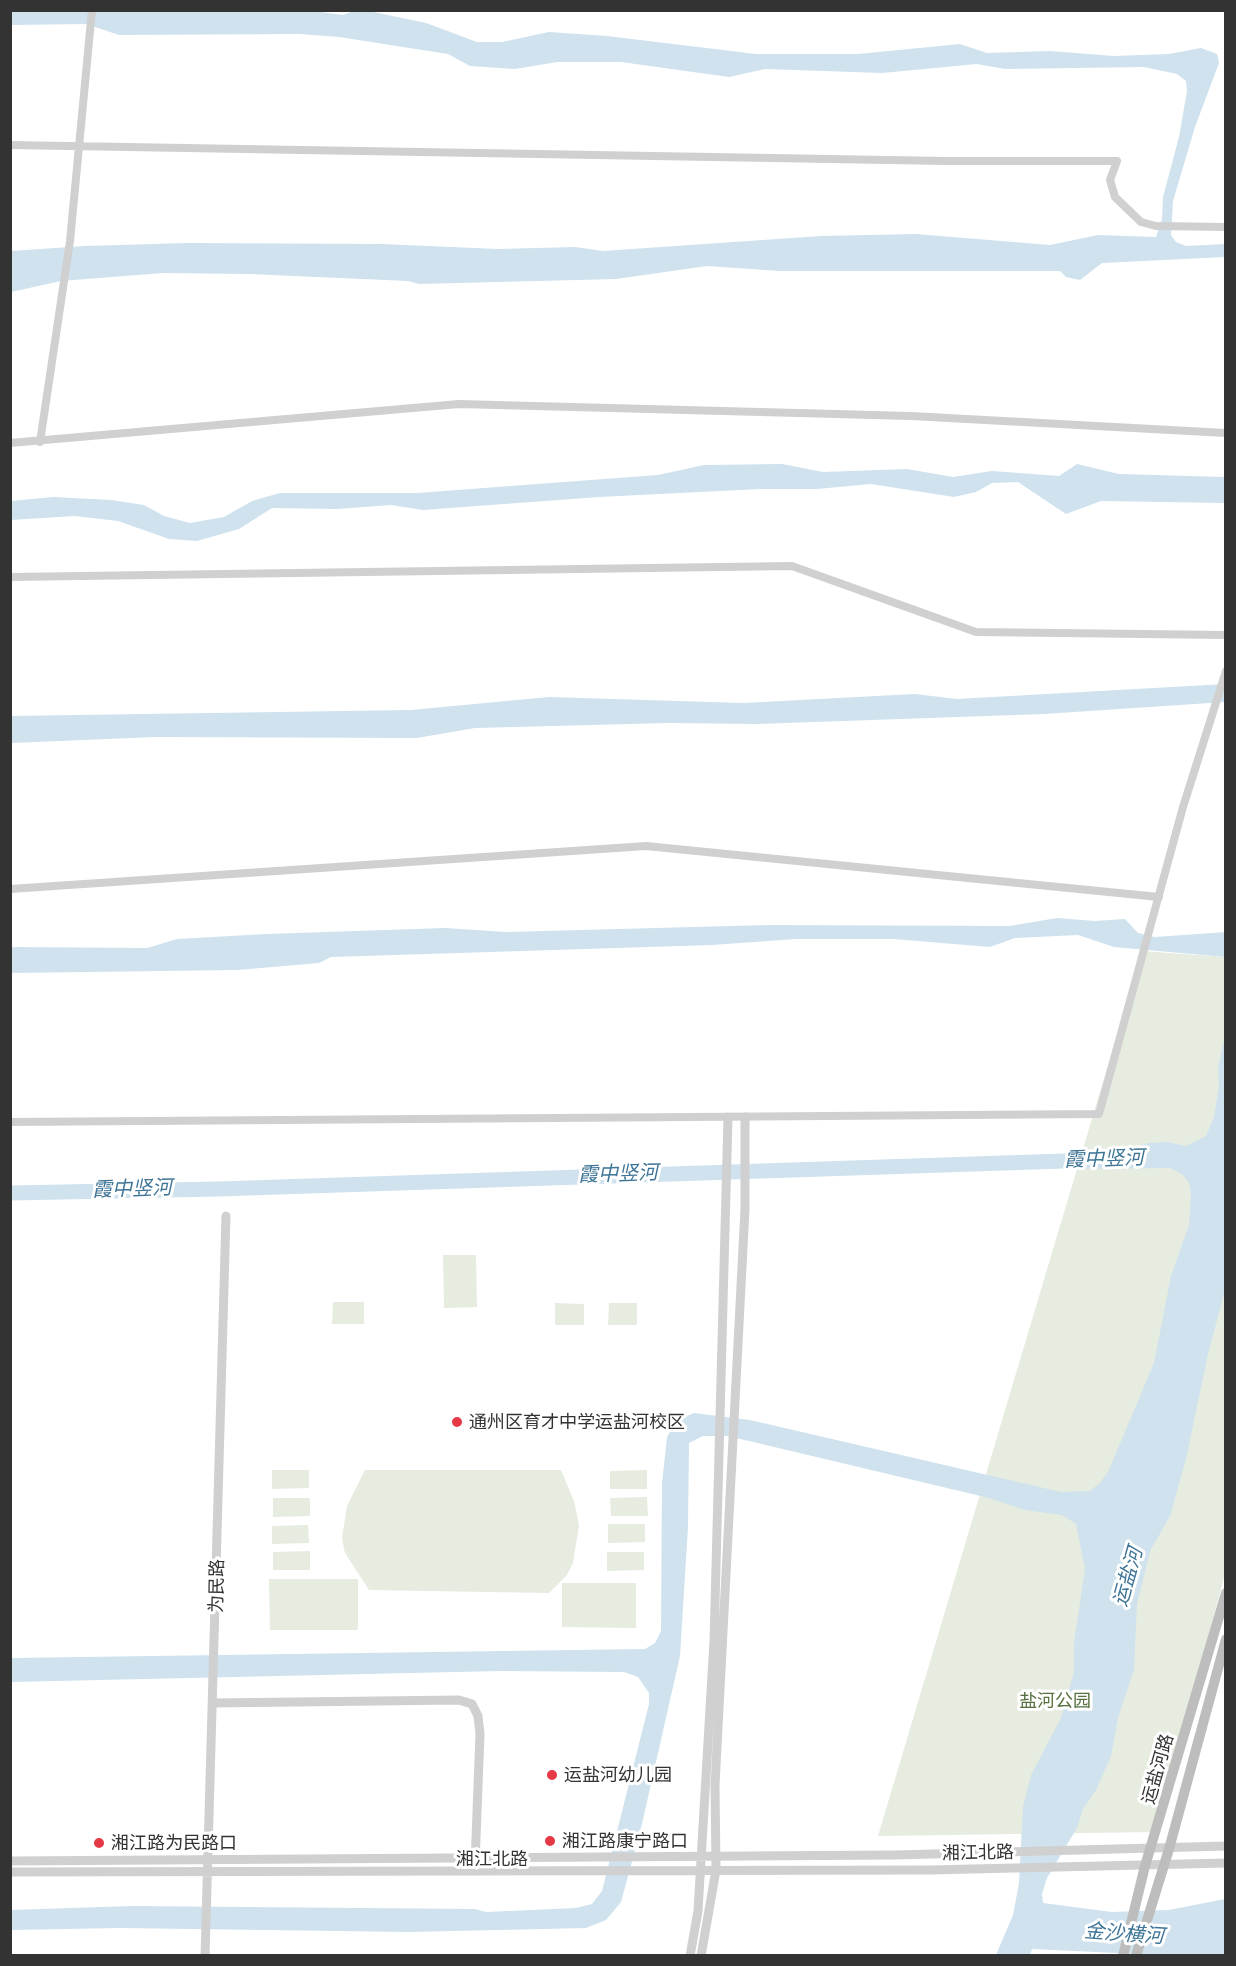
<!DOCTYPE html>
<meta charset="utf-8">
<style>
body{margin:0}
#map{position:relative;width:1236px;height:1966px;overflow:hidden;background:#fff;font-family:"Public Sans",sans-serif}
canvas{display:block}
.frame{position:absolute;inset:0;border:12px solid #333;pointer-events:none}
</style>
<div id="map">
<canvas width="1236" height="1966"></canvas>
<div class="frame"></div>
</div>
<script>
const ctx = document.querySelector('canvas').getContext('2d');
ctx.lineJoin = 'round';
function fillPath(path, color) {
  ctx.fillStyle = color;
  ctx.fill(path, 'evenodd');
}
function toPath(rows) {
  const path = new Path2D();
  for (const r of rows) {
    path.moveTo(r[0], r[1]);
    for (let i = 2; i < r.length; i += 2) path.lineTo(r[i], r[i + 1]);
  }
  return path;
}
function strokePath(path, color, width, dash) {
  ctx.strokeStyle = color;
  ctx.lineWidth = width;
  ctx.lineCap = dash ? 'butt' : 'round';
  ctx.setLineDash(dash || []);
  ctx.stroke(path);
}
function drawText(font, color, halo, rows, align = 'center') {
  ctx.font = font + ' "Public Sans","Noto Sans SC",sans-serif';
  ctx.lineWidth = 6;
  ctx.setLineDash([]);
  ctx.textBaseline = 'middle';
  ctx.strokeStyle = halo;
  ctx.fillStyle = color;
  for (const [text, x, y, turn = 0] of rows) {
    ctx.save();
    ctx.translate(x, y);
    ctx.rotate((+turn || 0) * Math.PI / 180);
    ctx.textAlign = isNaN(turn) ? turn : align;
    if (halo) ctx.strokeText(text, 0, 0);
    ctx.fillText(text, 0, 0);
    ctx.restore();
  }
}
fillPath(toPath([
 [1142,951,1225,957,1225,1574,1156,1832,878,1836],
 [443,1255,476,1255,477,1307,444,1308],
 [333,1302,364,1302,364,1324,332,1324],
 [555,1303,584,1304,584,1325,555,1325],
 [609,1303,637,1303,637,1325,608,1325],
 [309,1470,309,1488,272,1489,272,1470],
 [365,1470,561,1470,574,1501,579,1525,573,1563,567,1575,549,1593,369,1590,345,1553,342,1538,347,1506],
 [647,1470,647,1489,610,1489,610,1471],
 [647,1497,648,1516,611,1516,610,1498],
 [273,1498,310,1498,310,1516,273,1517],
 [608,1524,645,1524,645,1542,608,1543],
 [308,1525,309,1543,272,1544,272,1526],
 [310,1551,310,1570,273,1570,273,1552],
 [607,1552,644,1552,644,1570,607,1571],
 [269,1579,358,1579,358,1630,270,1630],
 [562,1583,636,1583,636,1628,562,1627]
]), '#e6ecdf');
fillPath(toPath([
 [11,10,305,10,343,15,354,11,364,10,426,23,477,42,502,42,549,32,607,36,756,54,858,54,960,44,987,53,1050,51,1114,56,1169,54,1201,48,1217,54,1219,63,1195,127,1173,201,1171,235,1176,242,1186,246,1225,244,1225,257,1102,263,1080,280,1066,277,1060,271,780,271,707,266,616,279,419,284,408,281,249,274,163,273,61,281,11,292,11,251,85,246,187,243,382,244,498,249,575,247,603,251,821,236,916,234,1050,245,1098,235,1156,237,1162,219,1163,197,1179,137,1187,91,1186,81,1177,74,1144,67,1005,69,977,64,882,73,765,69,729,77,621,62,557,62,515,69,470,66,448,54,339,37,299,34,119,35,86,24,11,25],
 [782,464,823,472,907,469,953,477,992,471,1059,476,1077,464,1119,474,1225,477,1225,503,1101,501,1066,514,1018,482,992,483,976,492,954,497,871,484,817,489,760,489,599,497,423,510,391,505,337,509,272,508,239,529,197,541,169,539,118,521,75,516,11,520,11,501,53,497,111,500,144,505,164,516,190,523,224,517,252,501,280,493,417,493,658,475,704,465],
 [1226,684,1225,702,1044,714,757,724,669,723,475,728,417,738,155,737,11,743,10,716,411,710,549,697,743,703,915,694,957,699],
 [1057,918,1095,921,1125,919,1138,933,1155,937,1226,932,1225,957,1114,947,1078,935,1015,938,990,947,894,939,796,939,712,945,331,957,319,963,237,970,11,973,10,947,147,948,177,939,266,934,445,928,506,932,769,925,1010,926],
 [1225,1035,1225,1290,1208,1354,1186,1459,1170,1516,1150,1551,1147,1564,1137,1604,1134,1670,1118,1718,1111,1756,1096,1790,1083,1809,1077,1828,1047,1878,1042,1894,1043,1903,1112,1912,1169,1910,1225,1899,1225,1955,1159,1955,1032,1949,1030,1955,996,1955,1013,1915,1019,1883,1023,1807,1031,1775,1061,1718,1074,1672,1074,1643,1085,1569,1076,1524,1062,1515,1025,1510,989,1498,728,1436,703,1436,689,1443,688,1527,680,1656,641,1828,621,1902,606,1920,586,1928,409,1932,120,1928,11,1930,10,1910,132,1906,475,1909,486,1912,576,1908,592,1904,602,1891,649,1704,649,1693,638,1677,624,1672,500,1671,11,1682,11,1658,645,1649,655,1643,661,1631,662,1483,667,1437,677,1420,694,1413,750,1420,1061,1492,1090,1491,1100,1483,1108,1472,1154,1363,1171,1276,1189,1225,1191,1195,1189,1183,1182,1174,1170,1168,1074,1169,1074,1154,1131,1148,1149,1143,1167,1142,1186,1146,1206,1136,1214,1117,1219,1086,1218,1069]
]), '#cfe2ee');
strokePath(toPath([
 [10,1193,219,1189,1094,1160]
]), '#cfe2ee', 15);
strokePath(toPath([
 [10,145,946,161,1117,161,1110,180,1115,197,1141,222,1156,226,1226,227],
 [40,442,70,241,92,10],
 [10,443,459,404,911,416,1226,433],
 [10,577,792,566,976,632,1226,635],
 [10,889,646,846,1159,897],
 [10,1122,1099,1114,1183,807,1226,671]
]), '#d0d0d0', 8);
strokePath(toPath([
 [213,1703,459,1700,472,1704,478,1716,480,1734,475,1864],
 [10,1861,895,1855,1226,1846],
 [10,1872,930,1870,1226,1863],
 [205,1956,226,1216],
 [690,1956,698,1911,714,1641,728,1117],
 [701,1956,716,1870,715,1785,745,1209,745,1117]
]), '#d0d0d0', 9);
strokePath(toPath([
 [1123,1956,1145,1866,1226,1593],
 [1136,1956,1169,1849,1226,1639]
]), '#bdbdbd', 10);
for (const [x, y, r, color] of [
 [457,1422,6,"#e63946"],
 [552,1775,6,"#e63946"],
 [550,1841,6,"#e63946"],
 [99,1843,6,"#e63946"]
]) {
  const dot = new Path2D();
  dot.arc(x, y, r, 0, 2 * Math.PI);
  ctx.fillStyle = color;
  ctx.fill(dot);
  strokePath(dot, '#fff', 2);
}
drawText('18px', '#333', '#fff', [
 ["通州区育才中学运盐河校区",469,1422],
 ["运盐河幼儿园",564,1775],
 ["湘江路康宁路口",562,1841],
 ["湘江路为民路口",111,1843]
], 'left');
drawText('18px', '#333', '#fff', [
 ["为民路",217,1586,-89],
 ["运盐河路",1158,1769,-74],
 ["湘江北路",978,1853,-1],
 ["湘江北路",492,1859]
]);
drawText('18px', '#56703f', '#fff', [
 ["盐河公园",1055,1701]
]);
drawText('italic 20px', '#3f7597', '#fff', [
 ["霞中竖河",1104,1159,-2],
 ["霞中竖河",618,1174,-2],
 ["霞中竖河",132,1189,-2],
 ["运盐河",1128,1577,-74],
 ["金沙横河",1124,1934,4]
]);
</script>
